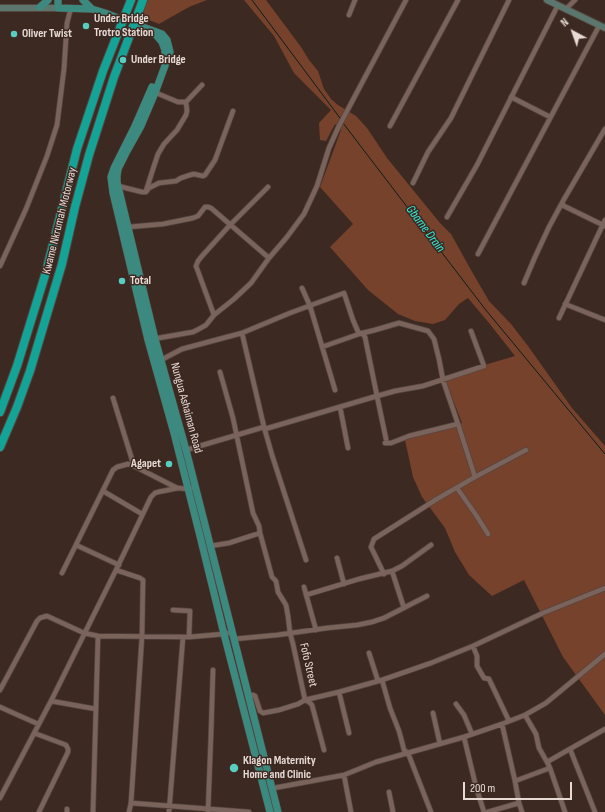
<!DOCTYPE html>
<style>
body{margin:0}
#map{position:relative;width:605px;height:812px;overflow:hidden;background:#3c2922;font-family:"Sofia Sans Condensed",sans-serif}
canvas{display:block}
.north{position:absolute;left:553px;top:12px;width:40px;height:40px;-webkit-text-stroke:3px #3c2922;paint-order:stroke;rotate:319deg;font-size:11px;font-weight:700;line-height:16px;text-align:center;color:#e7dad5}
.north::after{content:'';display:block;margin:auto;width:14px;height:18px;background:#e7dad5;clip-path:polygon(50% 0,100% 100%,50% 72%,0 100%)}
.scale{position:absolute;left:463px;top:782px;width:109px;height:18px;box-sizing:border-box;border:2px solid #e7dad5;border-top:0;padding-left:5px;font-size:12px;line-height:14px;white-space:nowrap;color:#e7dad5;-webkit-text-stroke:3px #3c2922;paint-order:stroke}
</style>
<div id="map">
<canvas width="605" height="812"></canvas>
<div class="north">N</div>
<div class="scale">200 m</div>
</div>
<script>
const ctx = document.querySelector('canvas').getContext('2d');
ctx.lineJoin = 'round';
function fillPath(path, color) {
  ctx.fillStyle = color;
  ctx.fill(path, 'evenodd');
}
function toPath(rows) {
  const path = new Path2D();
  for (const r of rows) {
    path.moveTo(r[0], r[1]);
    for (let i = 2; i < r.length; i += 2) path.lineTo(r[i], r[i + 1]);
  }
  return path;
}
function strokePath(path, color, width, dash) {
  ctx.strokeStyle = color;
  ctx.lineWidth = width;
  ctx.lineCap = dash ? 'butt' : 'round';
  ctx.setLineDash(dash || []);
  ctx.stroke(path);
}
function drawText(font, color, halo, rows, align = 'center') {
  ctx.font = font + ' "Sofia Sans Condensed",sans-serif';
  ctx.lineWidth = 3;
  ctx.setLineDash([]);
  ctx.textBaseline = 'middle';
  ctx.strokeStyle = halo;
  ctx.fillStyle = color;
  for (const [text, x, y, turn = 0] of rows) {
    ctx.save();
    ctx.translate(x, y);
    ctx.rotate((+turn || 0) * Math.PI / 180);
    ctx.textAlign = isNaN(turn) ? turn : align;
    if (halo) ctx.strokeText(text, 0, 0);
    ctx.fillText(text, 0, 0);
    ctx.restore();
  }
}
fillPath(toPath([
 [146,0,207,0,189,7,159,24,139,16],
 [244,0,266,0,301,47,309,60,318,71,324,89,331,99,338,105,356,116,367,128,387,158,440,223,451,234,471,270,489,301,511,324,528,346,572,408,605,446,605,715,563,657,524,580,492,596,469,575,455,552,445,528,422,497,413,477,405,440,462,423,444,377,515,356,489,323,468,298,459,304,445,320,433,324,415,321,398,314,368,290,330,247,353,224,320,187,341,130,335,124,326,141,320,140,319,123,331,110,294,73,274,36]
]), '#76422c');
strokePath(toPath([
 [252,0,340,118],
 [343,123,485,309,605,454]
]), '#0c1d1a', 1);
const street = toPath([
 [566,9,575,0],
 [349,15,355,0],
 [154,92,178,102,186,102,202,85],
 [511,97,550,117],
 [390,126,458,0],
 [605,129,563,201,562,203,564,206,605,226],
 [413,183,428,152,451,118,509,0],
 [118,186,142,192,146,192,149,188,159,183,176,181,181,178,190,175,194,174,203,176,205,175,215,160,233,111],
 [146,191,153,169,158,154,164,144,177,130,186,115,187,111,186,102],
 [447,217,477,165,558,5],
 [128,227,163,224,193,218,198,216,205,207,208,207,211,208,269,258],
 [478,254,599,26],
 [0,266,26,209,47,156,57,125,64,69,67,23,71,8],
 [524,283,535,257,549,227,562,203],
 [302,288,310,306,335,390],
 [565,304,605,320],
 [214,315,196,266,198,261,202,256,230,225,268,187],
 [559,318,605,220],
 [242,333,290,313,344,293,353,320,359,334],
 [362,333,365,337,377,396,395,391,423,386,484,366,471,331],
 [153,339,193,332,199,329,206,325,214,315,234,299,251,283,269,258,287,237,304,214,317,186,329,148,338,128,406,0],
 [322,347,359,334,375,330,399,323,428,331,434,339,439,359,443,380,458,424,409,436,391,443,385,443],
 [161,360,182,349,242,333,264,427,272,455,306,560],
 [220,372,233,418,253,513,259,526,260,533,272,577,276,581,278,592,286,605,288,616,290,633,293,644,305,700,309,702,312,705,324,750],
 [113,398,134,466],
 [340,407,348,448],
 [265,429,377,396,386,439],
 [186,450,264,427],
 [475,477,526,450],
 [457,488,476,515,488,534],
 [103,491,142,514],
 [76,545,119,565],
 [210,546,229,543,260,533],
 [337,558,344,584],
 [116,570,140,578,143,580,142,636,131,803,129,812],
 [392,571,404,608],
 [62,573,113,470,117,467,128,464,134,466,177,488],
 [384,574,371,547,374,539,437,499,475,477,458,424],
 [304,587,316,630],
 [306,595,359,579,392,571,402,566,431,545],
 [173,610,190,611,189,637],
 [234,639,277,635,327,628,357,625,372,622,384,618,427,596],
 [473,646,477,656,477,666,484,678,489,679,509,721],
 [369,653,378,681],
 [382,680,390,708,399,731,402,742,404,750,408,753,431,812],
 [0,690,37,621,40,618,43,617,47,616,84,633,98,636,189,637,224,634,232,632],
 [339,692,349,733],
 [248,695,253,695,255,696,260,711,263,713,279,710,298,704,305,700,339,692,382,680,431,663,473,646,543,613,605,588],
 [51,701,96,709],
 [456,704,464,715,472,734],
 [0,707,38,724],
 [433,713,440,744],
 [525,715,536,734,539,748,547,762],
 [502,724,515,781],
 [34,733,66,745,68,749,68,752,39,812],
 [464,737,476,787,484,812],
 [570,749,595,812],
 [550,768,565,812],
 [344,775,351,812],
 [272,787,274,788,344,775,376,762,464,737,502,724,525,715,546,703,605,654],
 [389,792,393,812],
 [0,798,51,701,116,570,151,497,155,493,158,492,178,488,188,489,196,488],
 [131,803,249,812],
 [67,812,67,809],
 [93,812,98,636],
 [169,812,183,637],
 [208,812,211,734,213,670],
 [488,812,519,803],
 [522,812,519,803,515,781,550,768,547,762,605,729]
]);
const secondary = toPath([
 [547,0,605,28],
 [0,8,58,8]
]);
const primary = toPath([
 [58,0,58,8,92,9,105,13,118,18],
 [83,0,92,9],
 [40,7,48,0],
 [140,26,162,34,167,40,170,52,155,93,141,126,127,151,118,169,117,176,117,182,155,339,186,450,278,812],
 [152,32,156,35,162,42,165,50,165,53],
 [152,87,135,126,114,168,111,177,113,193,148,340,174,433,200,536,224,634,270,812]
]);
const highway = toPath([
 [0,412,17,366,46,272,77,149,103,71,131,0],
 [0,447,17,407,30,371,62,264,75,207,89,155,114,77,143,0]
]);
strokePath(street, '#554640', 6);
strokePath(secondary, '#554640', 8);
strokePath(primary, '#554640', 8);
strokePath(highway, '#554640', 10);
strokePath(street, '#79635b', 4.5);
strokePath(secondary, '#5a766d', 6);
strokePath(primary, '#3c8a7f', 7);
strokePath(highway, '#13a497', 8);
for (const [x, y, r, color] of [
 [86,26,4,"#58cec0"],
 [14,34,4,"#58cec0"],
 [123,60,4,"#58cec0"],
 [122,281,4,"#58cec0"],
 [169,464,4,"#58cec0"],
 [234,768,5,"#58cec0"]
]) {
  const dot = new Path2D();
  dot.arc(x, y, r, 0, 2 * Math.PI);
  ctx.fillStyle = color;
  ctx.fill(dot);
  strokePath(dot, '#3c2922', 1.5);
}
drawText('bold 12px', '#e7dad5', '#3c2922', [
 ["Under Bridge",94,19],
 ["Trotro Station",94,33],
 ["Oliver Twist",22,34],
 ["Under Bridge",131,60],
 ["Total",130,281],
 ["Agapet",161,464,"right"],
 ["Klagon Maternity",243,761],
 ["Home and Clinic",243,775]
], 'left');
drawText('12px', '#e7dad5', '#3c2922', [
 ["Kwame Nkrumah Motorway",60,221,-76],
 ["Nungua Ashaiman Road",186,408,75],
 ["Fofo Street",308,665,77]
]);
drawText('italic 13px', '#30eedb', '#3c2922', [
 ["Gbame Drain",425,229,53]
]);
</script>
